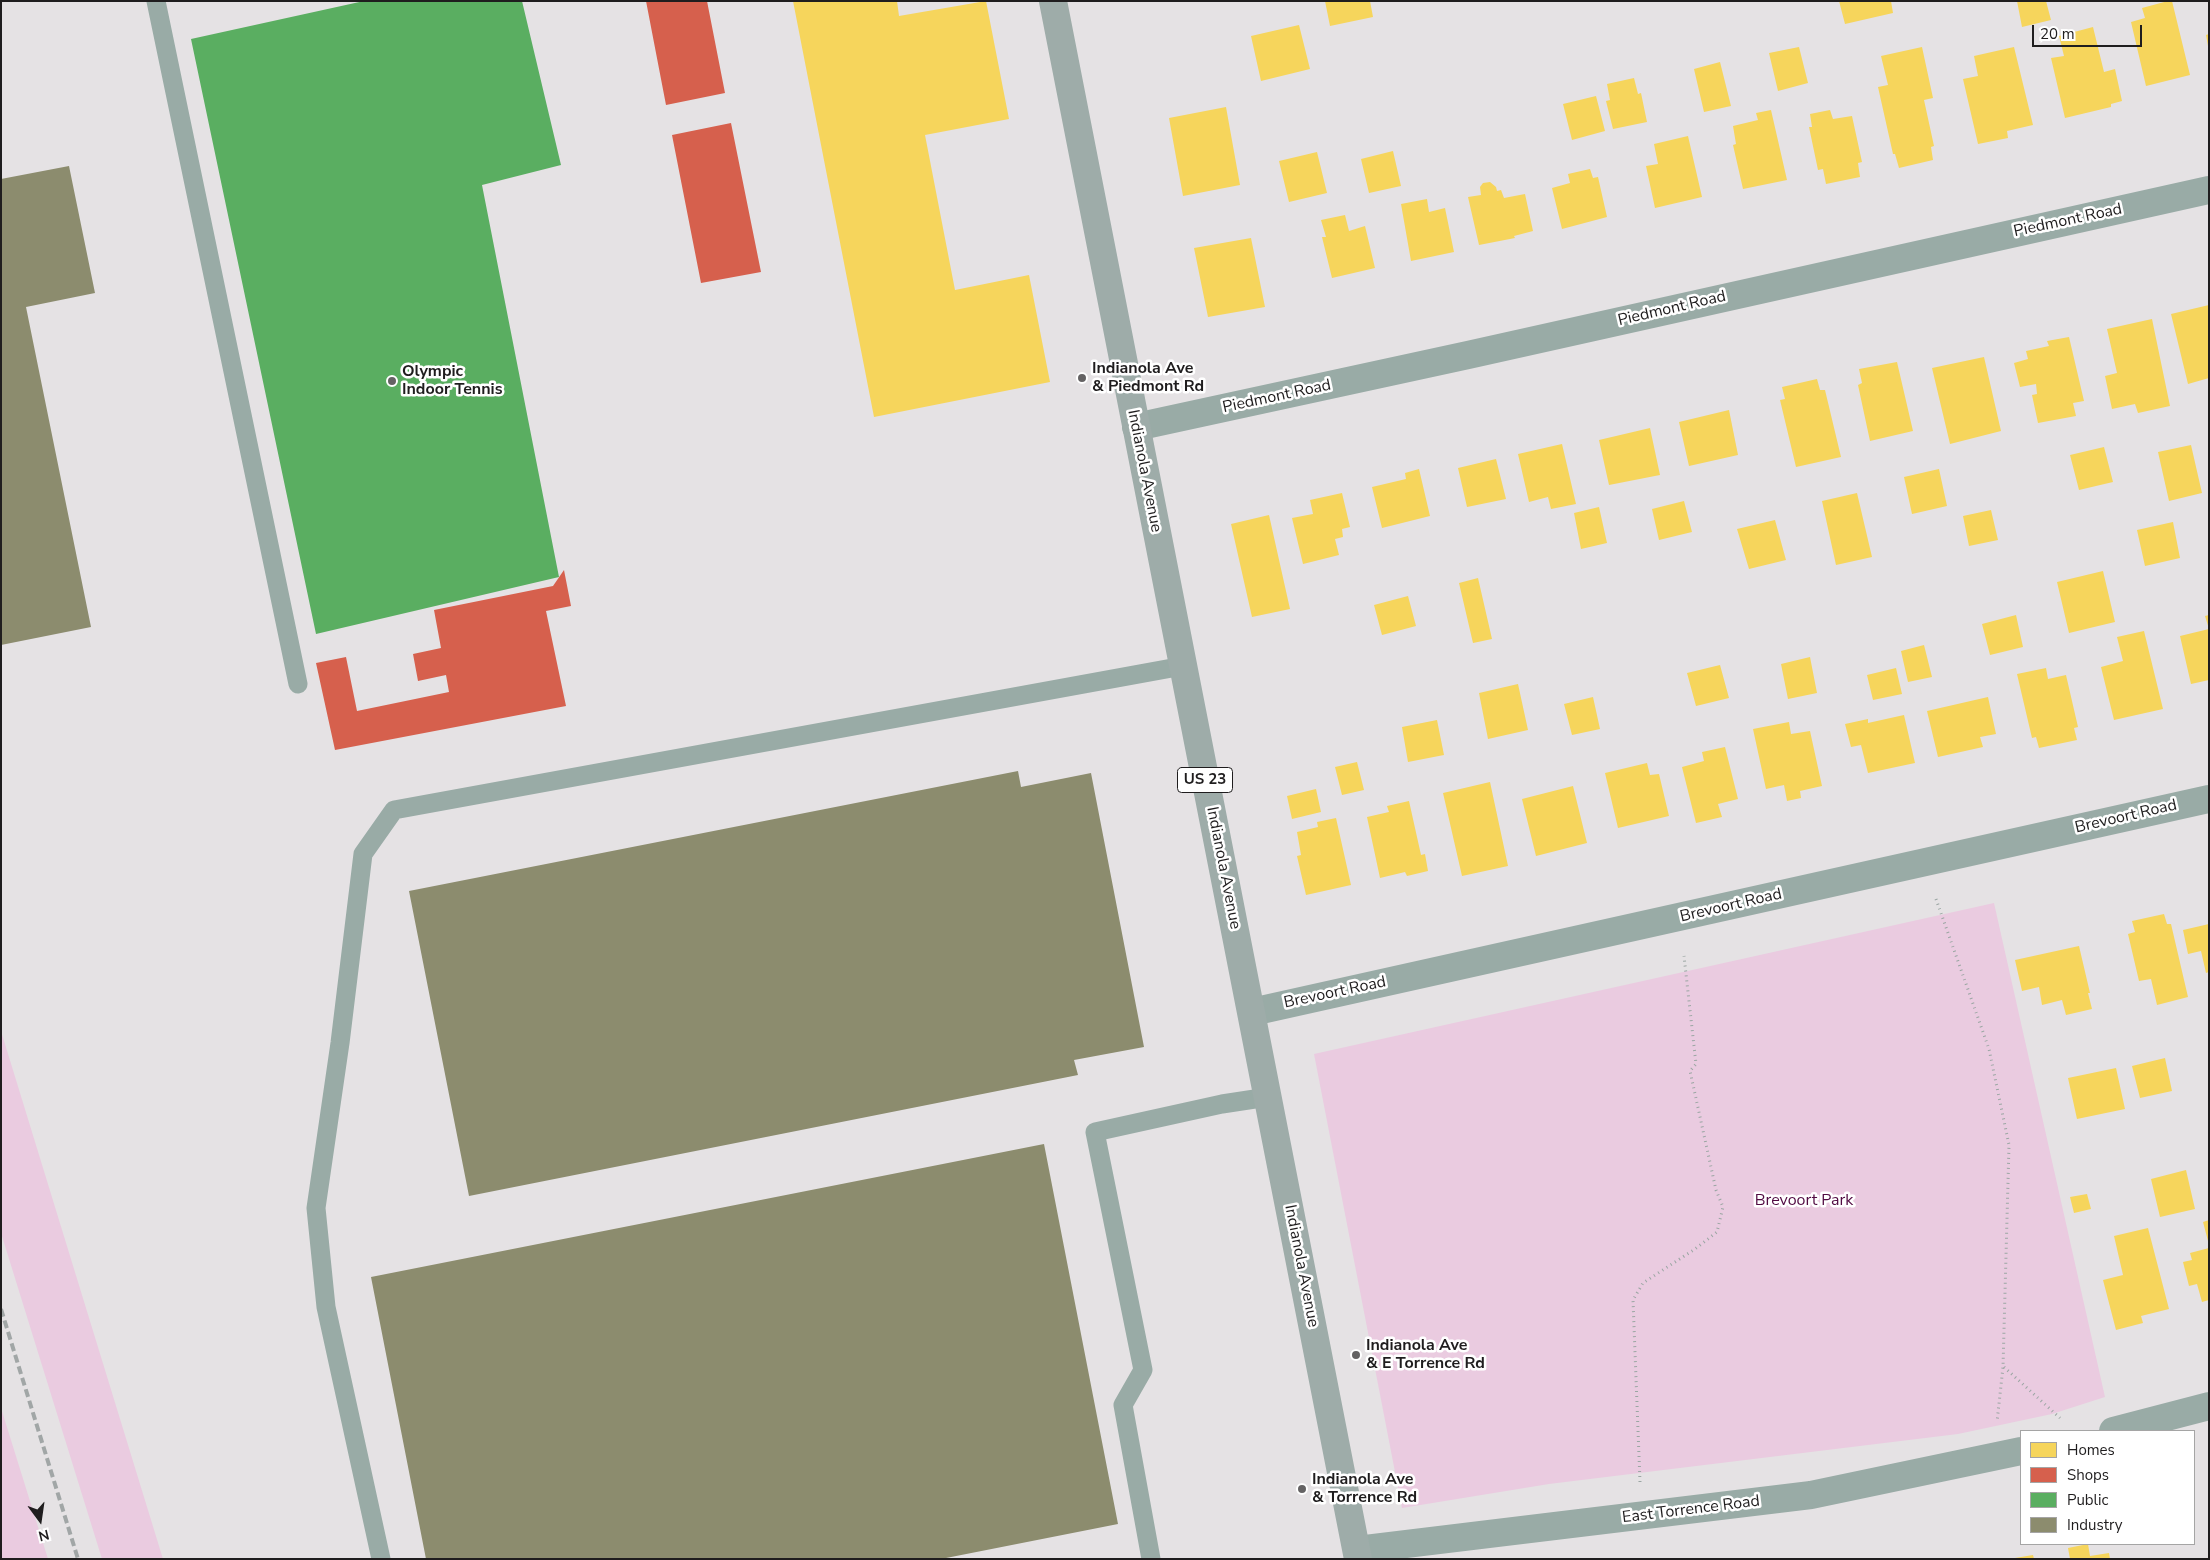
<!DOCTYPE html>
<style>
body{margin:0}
#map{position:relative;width:2210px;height:1560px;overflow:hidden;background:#e5e2e4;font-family:"Nunito Sans",sans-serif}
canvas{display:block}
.frame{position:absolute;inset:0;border:2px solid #1f1d1e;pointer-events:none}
.legend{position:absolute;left:2020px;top:1430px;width:175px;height:115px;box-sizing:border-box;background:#fff;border:1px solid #a5a5a5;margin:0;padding:6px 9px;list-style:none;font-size:15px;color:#1f1d1e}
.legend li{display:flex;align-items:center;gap:10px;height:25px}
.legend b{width:25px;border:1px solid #a5a5a5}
.north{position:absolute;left:15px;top:1495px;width:50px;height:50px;-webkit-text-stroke:4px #fff;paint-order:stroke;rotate:166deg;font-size:14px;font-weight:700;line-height:20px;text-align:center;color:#1f1d1e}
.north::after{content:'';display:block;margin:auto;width:18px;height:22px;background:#1f1d1e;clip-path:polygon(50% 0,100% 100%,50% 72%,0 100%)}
.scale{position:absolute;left:2032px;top:25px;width:110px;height:22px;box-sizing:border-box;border:2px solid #1f1d1e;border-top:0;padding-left:6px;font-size:15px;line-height:18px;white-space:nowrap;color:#1f1d1e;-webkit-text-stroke:4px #fff;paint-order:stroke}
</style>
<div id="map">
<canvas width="2210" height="1560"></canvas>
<div class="frame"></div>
<ul class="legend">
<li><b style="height:14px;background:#f6d55c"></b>Homes</li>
<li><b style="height:14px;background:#d6604d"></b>Shops</li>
<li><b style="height:14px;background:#5aae61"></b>Public</li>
<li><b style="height:14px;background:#8c8c6e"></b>Industry</li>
</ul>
<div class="north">N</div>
<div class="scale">20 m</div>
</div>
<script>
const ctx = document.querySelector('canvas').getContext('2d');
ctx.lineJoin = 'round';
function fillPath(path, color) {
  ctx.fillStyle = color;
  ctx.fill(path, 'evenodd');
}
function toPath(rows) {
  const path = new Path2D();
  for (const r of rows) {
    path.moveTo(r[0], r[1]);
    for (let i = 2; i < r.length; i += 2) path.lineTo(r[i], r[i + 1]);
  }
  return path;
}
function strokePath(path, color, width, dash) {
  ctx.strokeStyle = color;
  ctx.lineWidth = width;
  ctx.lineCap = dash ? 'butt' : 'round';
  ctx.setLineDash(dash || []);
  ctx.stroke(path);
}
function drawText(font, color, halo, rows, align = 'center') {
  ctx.font = font + ' "Nunito Sans",sans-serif';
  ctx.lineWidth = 5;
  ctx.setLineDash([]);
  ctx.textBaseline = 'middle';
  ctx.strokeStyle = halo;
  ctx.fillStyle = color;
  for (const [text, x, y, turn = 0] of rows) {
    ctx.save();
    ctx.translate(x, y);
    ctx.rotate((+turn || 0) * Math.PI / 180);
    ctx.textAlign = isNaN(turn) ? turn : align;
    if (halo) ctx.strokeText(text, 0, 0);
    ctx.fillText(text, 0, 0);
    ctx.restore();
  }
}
fillPath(toPath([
 [1994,903,2105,1397,2052,1414,1958,1434,1549,1484,1402,1508,1314,1054],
 [1,1031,163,1559,102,1559,1,1233],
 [1,1408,48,1559,1,1559]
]), '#eacbe0');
fillPath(toPath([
 [793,1,897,1,899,16,986,1,1009,119,925,135,955,290,1029,275,1050,382,874,417],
 [1325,1,1370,1,1373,17,1330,26],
 [1839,1,1891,1,1893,13,1845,24],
 [2017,1,2046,1,2051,20,2022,27],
 [2168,1,2172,1,2190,75,2146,86,2131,22,2145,18,2142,8],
 [1299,25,1310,69,1261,81,1251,36],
 [2093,27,2104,72,2115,69,2122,101,2111,104,2111,107,2065,118,2051,58,2064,56,2059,36],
 [2209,34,2209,46,2208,46,2206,35],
 [1799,47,1808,83,1778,91,1769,53],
 [1922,47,1933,98,1924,100,1934,146,1931,147,1933,160,1899,168,1895,154,1893,154,1878,87,1888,85,1881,56],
 [2014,47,2033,125,2007,131,2008,138,1978,144,1963,79,1978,76,1974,56],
 [1720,62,1731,106,1704,112,1694,69],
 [1634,78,1638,94,1641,93,1647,122,1613,129,1606,101,1610,100,1607,84],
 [1596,96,1605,131,1572,140,1563,104],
 [1226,107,1240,185,1183,196,1169,118],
 [1771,110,1787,180,1743,189,1733,145,1736,144,1733,126,1758,120,1756,113],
 [1830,110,1833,119,1852,116,1862,162,1858,163,1860,177,1826,184,1823,169,1818,170,1809,127,1812,127,1810,114],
 [1688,136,1702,197,1655,208,1646,166,1658,164,1654,144],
 [1393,151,1401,186,1369,193,1361,159],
 [1317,152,1327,193,1289,202,1279,161],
 [1590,169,1593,178,1598,177,1607,217,1562,229,1552,188,1570,183,1568,174],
 [1490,182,1496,187,1497,191,1501,190,1504,198,1525,194,1533,231,1514,236,1515,238,1479,245,1468,197,1481,195,1480,187,1483,183],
 [1427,199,1429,212,1445,208,1454,252,1411,261,1401,204],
 [1345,215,1349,231,1365,226,1375,268,1332,278,1322,237,1326,237,1321,220],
 [1251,238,1265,307,1208,317,1194,248],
 [2209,305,2209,378,2188,384,2171,314],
 [2152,319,2170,406,2138,413,2135,404,2112,409,2105,376,2117,373,2107,329],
 [2069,337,2084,401,2073,403,2076,416,2038,423,2032,395,2037,394,2036,384,2020,387,2014,363,2028,359,2026,351,2049,346,2047,341],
 [1984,357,2001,431,1950,444,1932,368],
 [1897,362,1913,431,1870,441,1858,385,1862,383,1859,369],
 [1817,379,1820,390,1825,390,1841,457,1796,467,1780,400,1785,399,1782,387],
 [1729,410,1738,455,1689,466,1679,422],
 [1650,428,1660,475,1609,485,1599,440],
 [1562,444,1576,504,1551,509,1548,497,1529,502,1518,454],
 [2191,445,2202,493,2169,501,2158,452],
 [2104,447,2113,482,2079,490,2070,455],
 [1496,459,1506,499,1467,507,1458,468],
 [1419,469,1430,516,1382,528,1372,487,1406,479,1405,473],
 [1939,469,1947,506,1912,514,1904,477],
 [1342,493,1350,527,1342,529,1343,537,1335,539,1339,555,1303,564,1292,518,1313,514,1310,500],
 [1857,493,1872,557,1836,565,1822,501],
 [1684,501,1692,532,1659,540,1652,509],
 [1599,507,1607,543,1581,549,1574,513],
 [1991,510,1998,540,1969,546,1963,516],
 [1269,515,1290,609,1252,617,1231,524],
 [1775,520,1786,560,1749,569,1737,529],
 [2173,522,2180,558,2145,566,2137,530],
 [2103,571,2115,622,2069,633,2057,582],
 [1478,578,1492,639,1473,643,1459,583],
 [1408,596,1416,626,1382,635,1374,605],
 [2016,615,2023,647,1990,655,1982,624],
 [2209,615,2209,680,2191,684,2180,636,2209,629,2205,616],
 [2144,631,2163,709,2114,720,2101,667,2123,661,2117,637],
 [1924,645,1932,677,1908,682,1901,651],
 [1810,657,1817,693,1788,699,1781,664],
 [1720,665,1729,698,1696,706,1687,673],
 [1896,668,1902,694,1873,700,1867,675],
 [2046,668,2048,679,2066,675,2078,727,2074,728,2077,740,2039,748,2036,737,2032,738,2017,674],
 [1518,684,1528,730,1488,739,1479,693],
 [1593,697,1600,729,1572,735,1564,704],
 [1988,697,1996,734,1980,737,1983,747,1938,757,1927,711],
 [1904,715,1915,763,1868,773,1861,745,1851,747,1845,724,1868,719,1868,723],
 [1437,720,1444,755,1408,762,1402,727],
 [1789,722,1791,734,1810,731,1822,786,1800,791,1801,798,1787,801,1784,785,1766,789,1753,729],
 [1725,747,1738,799,1718,804,1722,817,1696,823,1682,767,1704,761,1702,752],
 [1357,762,1364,790,1342,795,1335,767],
 [1647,763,1650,775,1659,774,1669,816,1618,828,1605,773],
 [1490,782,1508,866,1462,876,1443,793],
 [1573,786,1587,843,1536,856,1522,799],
 [1316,789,1321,812,1292,819,1287,796],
 [1409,801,1421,855,1425,854,1428,871,1407,876,1405,872,1380,878,1367,817,1389,812,1387,806],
 [1336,818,1351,885,1306,895,1297,856,1301,855,1297,832,1318,827,1317,822],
 [2164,914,2167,924,2171,924,2188,997,2157,1005,2151,979,2139,981,2128,934,2135,932,2132,921],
 [2209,924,2209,972,2206,973,2201,951,2188,954,2183,930],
 [2079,946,2090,993,2088,993,2092,1009,2066,1015,2062,1000,2042,1005,2039,987,2022,991,2015,960],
 [2165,1058,2172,1091,2140,1098,2132,1066],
 [2116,1068,2125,1109,2077,1119,2068,1078],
 [2186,1170,2195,1209,2160,1217,2151,1179],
 [2087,1194,2091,1209,2074,1213,2070,1197],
 [2209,1220,2209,1241,2208,1241,2203,1222],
 [2148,1228,2169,1309,2141,1316,2143,1323,2116,1330,2103,1280,2123,1275,2114,1236],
 [2209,1248,2209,1300,2202,1302,2197,1284,2189,1286,2183,1262,2192,1260,2190,1253],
 [2088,1544,2090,1556,2109,1553,2110,1559,2070,1559,2068,1548],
 [2033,1555,2034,1559,2015,1559,2015,1558]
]), '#f6d55c');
fillPath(toPath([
 [646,1,707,1,725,93,666,105],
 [731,123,761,272,701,283,672,135],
 [564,570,571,606,546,611,566,706,335,750,316,663,346,657,357,711,449,692,446,675,418,681,413,654,441,648,434,610,553,586]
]), '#d6604d');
fillPath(toPath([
 [364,1,522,1,561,165,482,185,559,577,316,634,191,39]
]), '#5aae61');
fillPath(toPath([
 [69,166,95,293,26,307,91,627,1,645,1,179],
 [1018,771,1021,787,1091,773,1144,1047,1074,1060,1078,1075,469,1196,409,891],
 [1044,1144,1118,1524,941,1559,426,1559,371,1277]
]), '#8c8c6e');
strokePath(toPath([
 [1936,899,1989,1049,2009,1145,2003,1367,1997,1422],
 [2004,1367,2060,1418],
 [1640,1482,1633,1300,1643,1283,1695,1249,1717,1232,1723,1207,1716,1190,1690,1071,1696,1064,1684,956]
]), '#9ba6a3', 3, [1, 4]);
strokePath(toPath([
 [156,1,298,684],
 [381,1559,326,1307,316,1208,340,1043,363,854,394,810,1183,666],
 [1151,1559,1123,1405,1143,1370,1095,1132,1222,1104,1268,1097]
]), '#99aba6', 19);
strokePath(toPath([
 [1136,427,1468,355,2209,190],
 [1252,1012,2209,799],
 [2113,1431,2209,1406],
 [1357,1550,1811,1495,2021,1451]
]), '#99aba6', 28);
strokePath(toPath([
 [1053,1,1358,1559]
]), '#9eaca9', 28);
strokePath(toPath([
 [1,1309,78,1559]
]), '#a1a6a6', 4, [8, 4]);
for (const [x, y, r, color] of [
 [1082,378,5,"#646263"],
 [392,381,5,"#646263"],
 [1356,1355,5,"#646263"],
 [1302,1489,5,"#646263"]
]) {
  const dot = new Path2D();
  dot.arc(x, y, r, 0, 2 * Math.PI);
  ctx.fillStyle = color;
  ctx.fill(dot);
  strokePath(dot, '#fff', 2);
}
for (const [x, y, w] of [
 [1205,780,55]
]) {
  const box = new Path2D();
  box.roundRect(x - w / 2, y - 12.5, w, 25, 4);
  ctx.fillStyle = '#fff';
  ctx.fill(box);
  strokePath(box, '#1f1d1e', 1);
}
drawText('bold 15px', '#1f1d1e', null, [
 ["US 23",1205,780]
]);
drawText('16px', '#1f1d1e', '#fff', [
 ["Piedmont Road",2068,221,-12],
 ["Piedmont Road",1672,309,-13],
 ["Piedmont Road",1277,397,-12],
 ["Indianola Avenue",1144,471,79],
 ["Brevoort Road",2126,817,-13],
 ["Indianola Avenue",1223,868,79],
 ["Brevoort Road",1731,906,-13],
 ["Brevoort Road",1335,993,-12],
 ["Indianola Avenue",1301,1266,79],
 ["East Torrence Road",1691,1510,-7]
]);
drawText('bold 16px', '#1f1d1e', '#fff', [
 ["Indianola Ave",1092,369],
 ["& Piedmont Rd",1092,387],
 ["Olympic",402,372],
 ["Indoor Tennis",402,390],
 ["Indianola Ave",1366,1346],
 ["& E Torrence Rd",1366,1364],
 ["Indianola Ave",1312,1480],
 ["& Torrence Rd",1312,1498]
], 'left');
drawText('16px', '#510a42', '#fff', [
 ["Brevoort Park",1804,1201]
]);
</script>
